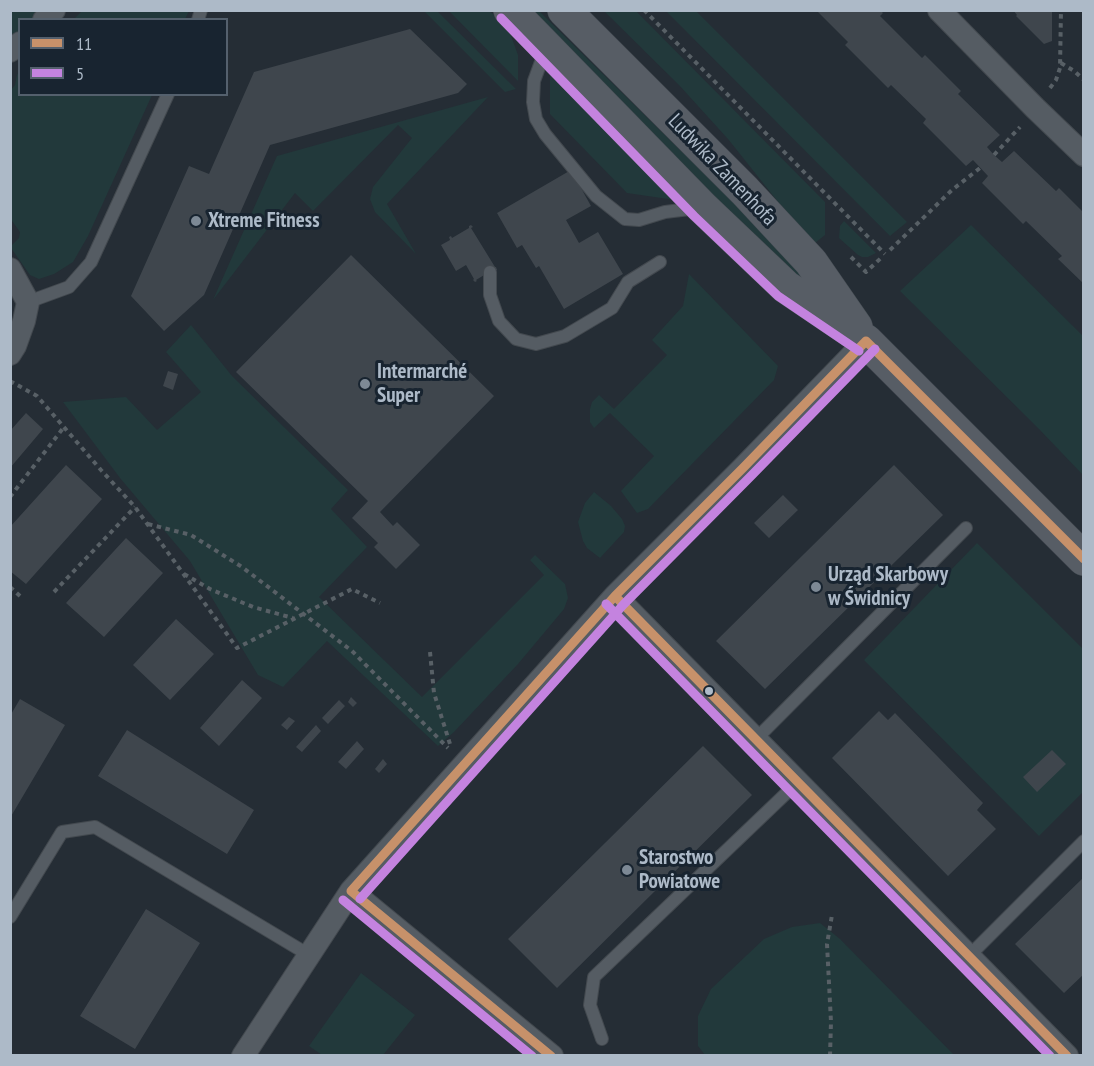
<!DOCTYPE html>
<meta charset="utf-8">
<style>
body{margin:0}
#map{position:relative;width:1094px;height:1066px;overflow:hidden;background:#252d35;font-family:"PT Sans Narrow",sans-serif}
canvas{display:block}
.frame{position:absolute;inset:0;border:12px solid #adbac8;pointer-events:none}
.legend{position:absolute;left:18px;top:18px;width:210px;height:78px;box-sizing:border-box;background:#182430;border:2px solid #54606d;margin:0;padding:8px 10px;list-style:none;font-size:18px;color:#adbac8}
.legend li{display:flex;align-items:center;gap:12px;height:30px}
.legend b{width:30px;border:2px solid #54606d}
</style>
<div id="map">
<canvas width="1094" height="1066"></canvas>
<div class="frame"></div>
<ul class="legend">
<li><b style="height:8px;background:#c7916a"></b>11</li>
<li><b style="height:8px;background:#c483df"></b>5</li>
</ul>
</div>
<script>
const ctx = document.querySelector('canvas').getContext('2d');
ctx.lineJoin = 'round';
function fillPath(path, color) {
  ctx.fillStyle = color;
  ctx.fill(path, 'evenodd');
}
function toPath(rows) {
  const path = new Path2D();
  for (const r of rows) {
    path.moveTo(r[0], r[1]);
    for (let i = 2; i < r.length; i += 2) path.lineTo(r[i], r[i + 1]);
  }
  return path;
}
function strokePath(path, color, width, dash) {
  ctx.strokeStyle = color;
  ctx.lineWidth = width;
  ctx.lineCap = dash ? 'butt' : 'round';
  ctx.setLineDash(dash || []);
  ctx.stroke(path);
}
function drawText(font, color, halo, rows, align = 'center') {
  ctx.font = font + ' "PT Sans Narrow",sans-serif';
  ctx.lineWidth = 6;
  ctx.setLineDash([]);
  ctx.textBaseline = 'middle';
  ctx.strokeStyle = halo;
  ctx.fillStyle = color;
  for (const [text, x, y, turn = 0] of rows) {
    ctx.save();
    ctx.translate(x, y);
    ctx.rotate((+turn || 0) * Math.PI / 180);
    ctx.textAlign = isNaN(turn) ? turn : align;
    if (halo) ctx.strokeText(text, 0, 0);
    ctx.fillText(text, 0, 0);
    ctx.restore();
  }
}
fillPath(toPath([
 [14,11,54,11,44,19,20,20,19,43,11,51,11,13],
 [82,11,82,10,189,11,185,19,74,19],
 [424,11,437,11,516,89,505,92],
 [449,11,489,11,493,14,510,33,518,55,518,81],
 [530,11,539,11,680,150,800,256,825,308],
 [604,11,636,11,825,202,825,235,815,243,779,203,728,139,679,85],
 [666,11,696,11,907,222,890,236],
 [19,72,20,94,152,95,88,236,73,262,54,274,39,279,30,275,11,248,11,246,19,238,20,232,10,218,11,90,15,85,17,75],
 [550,73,675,200,627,193,550,114],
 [488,97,387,204,416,254,375,212,370,199,373,187,412,138,398,125,313,211,295,193,213,300,277,156],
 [844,221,876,253,868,257,862,257,858,255,839,238,840,226],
 [971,225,1083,336,1083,475,1039,429,900,291],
 [689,274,778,366,774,380,648,509,637,513,621,491,654,456,610,413,594,428,590,422,590,409,592,402,599,395,614,409,667,355,652,340,683,306],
 [191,325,232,376,348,490,331,509,367,547,319,597,422,697,544,575,530,560,535,555,565,584,568,598,564,609,518,664,454,732,438,746,327,641,283,687,258,675,190,561,120,478,63,402,126,397,157,430,201,392,166,352],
 [594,492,611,506,622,519,625,526,624,532,600,558,587,548,583,541,578,522,585,503],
 [977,543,1083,649,1083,792,1039,836,864,660],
 [820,923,840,939,954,1055,705,1055,698,1046,698,1016,711,989,764,939,792,927],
 [361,973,415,1015,383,1055,322,1055,309,1046]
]), '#22393b');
fillPath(toPath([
 [816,10,880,10,883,13,880,16,922,58,925,55,961,91,958,94,1000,135,987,147,994,155,1002,162,1014,151,1056,191,1059,188,1084,213,1084,284,1058,259,1062,256,1026,221,1023,224,982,183,988,176,973,160,966,166,923,123,926,119,891,85,888,88,845,45,848,42],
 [1013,10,1052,10,1052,41,1044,44,1016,16,1017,15],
 [410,29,467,84,458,93,270,145,204,295,164,331,131,296,189,166,209,174,254,72],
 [571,170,591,206,566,220,579,243,598,232,623,274,564,309,539,266,536,268,522,245,517,248,497,213],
 [471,225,473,227,471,228,495,267,496,267,497,270,495,271,494,269,476,280,477,281,475,282,473,280,474,279,466,265,456,271,441,245,450,240,449,237,451,236,452,238,469,228,469,226],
 [351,255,494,396,380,512,393,526,397,522,420,545,396,569,374,547,378,543,352,518,368,501,236,372],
 [168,371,178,374,173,390,163,386],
 [26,413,43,429,10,468,10,431],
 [66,465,102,499,26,584,10,571,10,527],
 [894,465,943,515,765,689,716,641],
 [783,495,798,510,769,538,754,523],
 [126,538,163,573,104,637,66,603],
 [176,619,214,654,170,700,133,665],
 [242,680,262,698,219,746,200,728],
 [351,697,357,703,353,707,348,702],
 [20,699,65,725,10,818,10,716],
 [339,700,345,706,328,724,322,718],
 [879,711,888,720,895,713,983,803,977,810,996,829,948,876,832,758],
 [289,717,295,721,287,730,281,725],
 [316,725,321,731,302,752,296,747],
 [127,730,254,810,227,854,98,776],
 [357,741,364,749,346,769,338,762],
 [703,746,752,795,557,988,508,939],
 [1052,750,1066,764,1037,792,1023,777],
 [383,759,387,764,379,773,375,769],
 [1084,877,1084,974,1064,993,1015,944],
 [146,909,200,943,135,1049,80,1016]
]), '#3f464d');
const lane = toPath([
 [198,20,201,10],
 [545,51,534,81,533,102,536,119,545,134,596,196,625,219,639,220,665,212,698,208],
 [490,272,490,295,499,321,516,339,536,344,565,336,612,308,628,282,660,262],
 [28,302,69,287,91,262,168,94],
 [756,739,966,528],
 [10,917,62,832,95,827,309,955],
 [969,956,1084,841],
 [602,1039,590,1005,594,977,798,782]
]);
const street = toPath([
 [939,10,1035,108,1084,155],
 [44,20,54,10],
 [10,51,20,43],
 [10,269,28,302,24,321,15,346,10,354],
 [615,596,1067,1056],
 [351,891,552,1056],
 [243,1056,351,891,615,596,743,468,866,341]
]);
const primary = toPath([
 [510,10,703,208,786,287,866,341,1084,559],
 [564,10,745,191,811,262,856,327]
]);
strokePath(lane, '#43494f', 14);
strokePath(street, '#43494f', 24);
strokePath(primary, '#424a51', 34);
strokePath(toPath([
 [644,10,885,254],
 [1061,63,1074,71,1084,80],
 [1050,88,1056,80,1060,68,1061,10],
 [994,155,1020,127],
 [890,250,952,190,980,168],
 [851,257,866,272,881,258],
 [10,381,37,396,101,470,135,507,237,648,352,589,380,603],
 [10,497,64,427],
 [148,524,191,535,242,567,352,651,448,748],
 [184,574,210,589,253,607,293,618],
 [10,587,20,596],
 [54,592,135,507],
 [430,652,434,693,450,744],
 [830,1056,831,1022,827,944,832,915]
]), '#586066', 4, [4.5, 4.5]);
strokePath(lane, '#555c63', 12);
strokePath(street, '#555c63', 22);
strokePath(primary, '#575d65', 33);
strokePath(toPath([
 [866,341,1084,559],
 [615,596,1067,1056],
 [351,891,615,596,743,468,866,341],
 [351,891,551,1056]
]), '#c7916a', 9);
strokePath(toPath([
 [501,18,694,216,778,296,859,351],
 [606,604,1050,1056],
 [360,899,624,604,751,476,875,349],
 [343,900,532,1056]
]), '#c483df', 9);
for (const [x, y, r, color] of [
 [196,221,6,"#7d8995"],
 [365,384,6,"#7d8995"],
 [816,587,6,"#7d8995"],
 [709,691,5,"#adbac8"],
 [627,870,6,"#7d8995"]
]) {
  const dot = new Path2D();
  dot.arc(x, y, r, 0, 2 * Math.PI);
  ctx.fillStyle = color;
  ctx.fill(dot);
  strokePath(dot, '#182430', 2);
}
drawText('21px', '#adbac8', '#182430', [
 ["Ludwika Zamenhofa",722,170,46]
]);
drawText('bold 21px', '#adbac8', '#182430', [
 ["Xtreme Fitness",208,221],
 ["Intermarché",377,372],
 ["Super",377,396],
 ["Urząd Skarbowy",828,575],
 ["w Świdnicy",828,599],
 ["Starostwo",639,858],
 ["Powiatowe",639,882]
], 'left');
</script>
